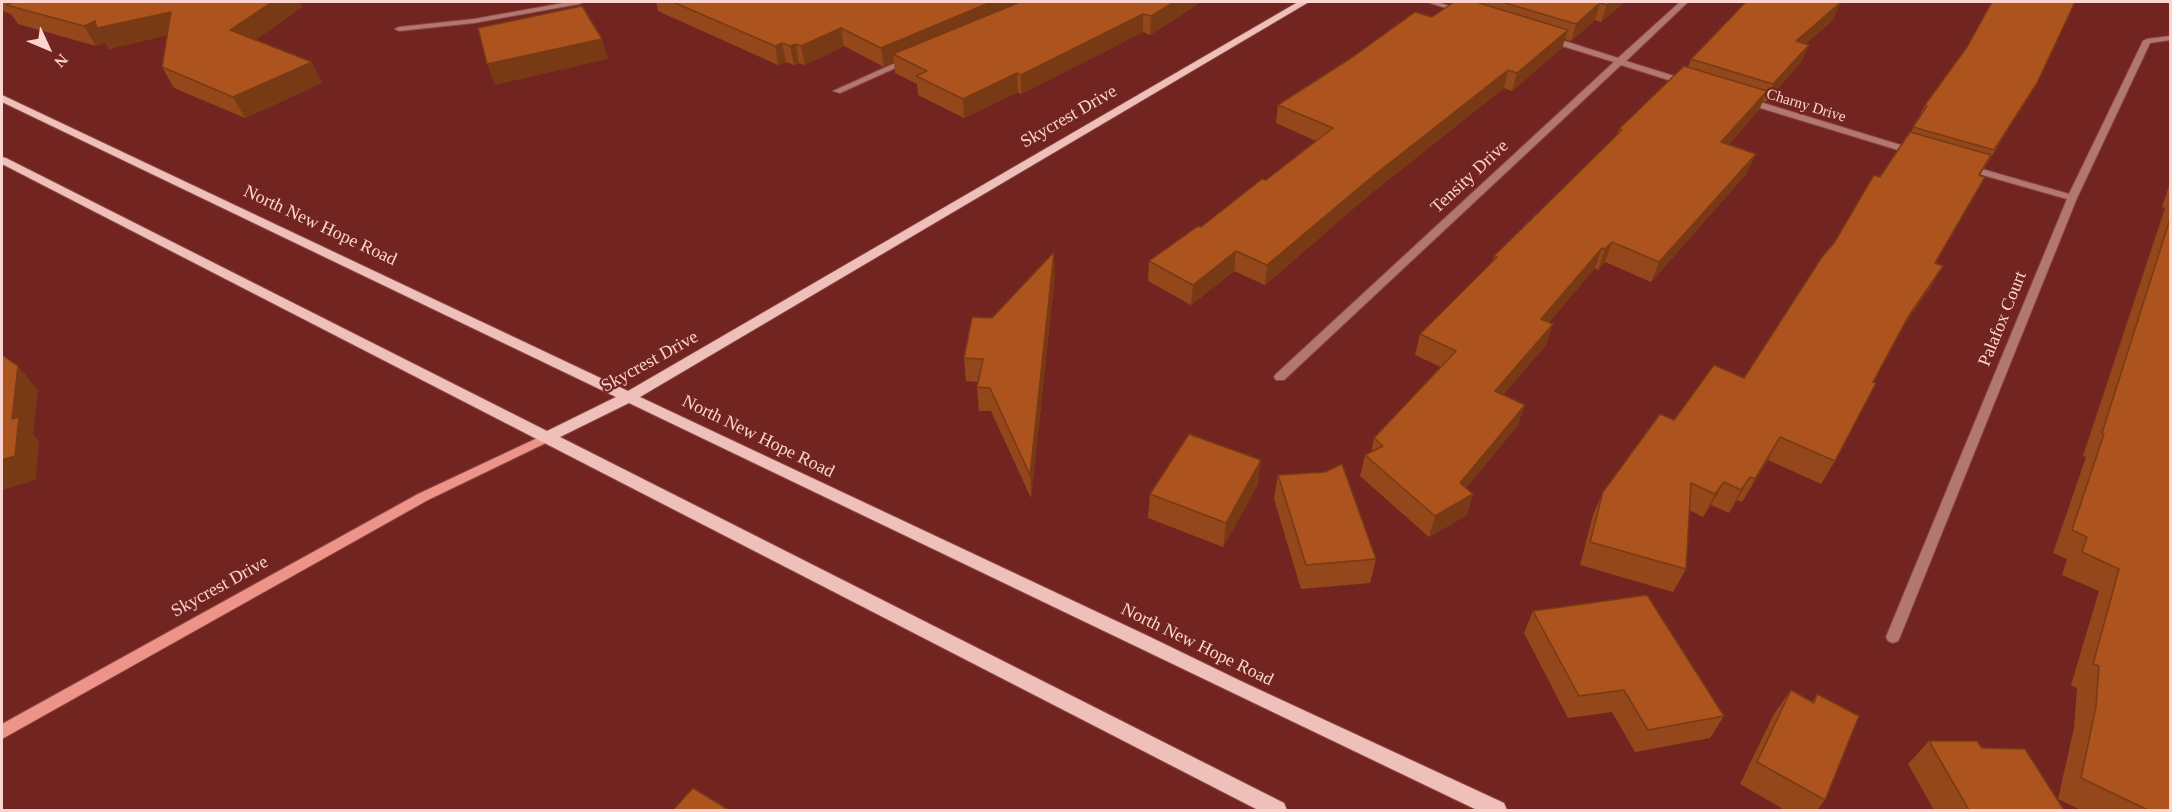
<!DOCTYPE html>
<style>
body{margin:0}
#map{position:relative;width:2172px;height:812px;overflow:hidden;background:#722520;font-family:"Times New Roman",serif}
canvas{display:block}
.frame{position:absolute;inset:0;border:3px solid #fcd5d0;pointer-events:none}
.north{position:absolute;left:18px;top:18px;width:60px;height:60px;-webkit-text-stroke:4px #722520;paint-order:stroke;rotate:134deg;font-size:16px;font-weight:700;line-height:24px;text-align:center;color:#fcd5d0}
.north::after{content:'';display:block;margin:auto;width:21px;height:27px;background:#fcd5d0;clip-path:polygon(50% 0,100% 100%,50% 72%,0 100%)}
</style>
<div id="map">
<canvas width="2172" height="812"></canvas>
<div class="frame"></div>
<div class="north">N</div>
</div>
<script>
const ctx = document.querySelector('canvas').getContext('2d');
ctx.lineJoin = 'round';
function toPath(rows) {
  const path = new Path2D();
  for (const r of rows) {
    path.moveTo(r[0], r[1]);
    for (let i = 2; i < r.length; i += 2) path.lineTo(r[i], r[i + 1]);
  }
  return path;
}
function strokePath(path, color, width, dash) {
  ctx.strokeStyle = color;
  ctx.lineWidth = width;
  ctx.lineCap = dash ? 'butt' : 'round';
  ctx.setLineDash(dash || []);
  ctx.stroke(path);
}
function fillPath(path, color) {
  ctx.fillStyle = color;
  ctx.fill(path, 'evenodd');
}
function drawText(font, color, halo, rows, align = 'center') {
  ctx.font = font + ' "Times New Roman",serif';
  ctx.lineWidth = 4.5;
  ctx.setLineDash([]);
  ctx.textBaseline = 'middle';
  ctx.strokeStyle = halo;
  ctx.fillStyle = color;
  for (const [text, x, y, turn = 0] of rows) {
    ctx.save();
    ctx.translate(x, y);
    ctx.rotate((+turn || 0) * Math.PI / 180);
    ctx.textAlign = isNaN(turn) ? turn : align;
    if (halo) ctx.strokeText(text, 0, 0);
    ctx.fillText(text, 0, 0);
    ctx.restore();
  }
}
const street = toPath([
 [569,2,583,2,579,4,474,23,399,31,395,29,399,27,474,19,569,2],
 [1427,2,1437,2,1465,11,1461,13,1427,2],
 [1680,2,1688,2,1626,61,1687,80,1687,84,1681,84,1621,65,1284,380,1276,380,1274,377,1276,374,1614,62,1546,41,1546,37,1552,37,1618,58,1680,2],
 [2170,36,2170,40,2150,43,2077,198,1900,637,1898,641,1893,643,1888,641,1886,637,2067,199,1965,170,1963,168,1968,165,2069,194,2143,41,2147,39,2170,36],
 [904,59,911,61,840,93,833,91,904,59],
 [1747,98,1917,150,1919,152,1917,154,1911,154,1744,103,1744,99,1747,98]
]);
const secondary = toPath([
 [546,434,552,438,550,441,428,500,2,739,2,724,418,494,546,434]
]);
const primary = toPath([
 [1298,2,1309,2,640,397,1146,635,1245,683,1504,803,1507,810,1477,810,629,403,560,437,1284,803,1287,810,1258,810,2,164,2,157,6,158,547,431,616,397,2,102,2,95,628,391,1298,2]
]);
strokePath(street, '#8b4540', 2);
strokePath(secondary, '#8b4540', 2);
strokePath(primary, '#8b4540', 2);
fillPath(street, '#b17770');
fillPath(secondary, '#ee9388');
fillPath(primary, '#efbfb9');
fillPath(toPath([
 [2,2,299,2,302,7,255,40,322,83,245,118,174,88,162,67,167,35,109,49,105,42,96,46,18,24,11,14,2,11],
 [656,2,1201,2,1150,35,1143,32,1021,94,1018,92,964,118,918,95,917,84,895,73,894,63,884,67,844,46,805,65,799,63,794,65,786,62,778,65,658,11],
 [1454,2,1625,2,1601,22,1595,20,1571,41,1565,39,1562,48,1512,91,1504,88,1369,195,1265,285,1234,271,1191,305,1148,281,1149,261,1201,227,1266,180,1316,141,1276,123,1278,105,1432,17],
 [1746,2,1843,2,1839,5,1833,20,1805,44,1809,45,1801,62,1766,102,1763,101,1759,110,1728,145,1747,173,1651,282,1605,262,1598,270,1595,268,1549,322,1546,345,1503,395,1518,425,1466,488,1473,494,1467,515,1429,537,1360,476,1365,455,1371,452,1374,438,1441,367,1415,355,1420,334,1493,261,1494,256,1617,135,1619,129,1688,67,1691,59],
 [2037,83,1980,175,1935,263,1943,266,1930,288,1902,328,1873,382,1835,461,1821,484,1768,460,1742,502,1737,500,1729,513,1711,505,1703,517,1689,510,1686,569,1673,592,1580,565,1593,515,1603,492,1674,420,1744,378,1834,243,1911,132,1925,105],
 [2170,183,2170,810,2081,810,2058,799,2074,728,2077,688,2071,685,2099,591,2062,575,2067,559,2053,553,2086,457,2083,456,2165,208,2162,207],
 [1055,274,1031,498,991,411,979,411,977,387,978,382,966,381,964,358,992,318],
 [1278,475,1376,559,1370,583,1301,589,1274,499],
 [1258,484,1223,547,1148,518,1150,494],
 [1533,611,1724,716,1710,738,1635,752,1612,712,1568,718,1524,633],
 [1791,690,1812,702,1817,694,1825,800,1817,810,1785,810,1740,784,1774,714],
 [1929,741,2064,810,1934,810,1908,764]
]), '#94471a');
fillPath(toPath([
 [272,2,299,2,302,7,240,51,230,30],
 [991,2,1034,2,893,54,894,63,884,67,881,48],
 [1174,2,1201,2,1150,35,1151,16],
 [1611,2,1625,2,1601,22,1607,5],
 [1834,2,1843,2,1839,5,1833,20,1789,59,1796,41],
 [1600,3,1595,20,1571,41,1576,24],
 [171,12,182,32,109,49,105,42,96,46,84,26,95,21],
 [1143,14,1143,32,1021,94,1021,75],
 [841,28,844,46,805,65,801,46],
 [1568,30,1562,48,1512,91,1517,73],
 [602,39,608,59,495,85,487,64],
 [782,43,786,62,778,65,775,46],
 [796,44,799,63,794,65,790,46],
 [1809,45,1801,62,1766,102,1773,84],
 [312,62,322,83,245,118,233,97],
 [1508,70,1504,88,1369,195,1265,285,1267,265,1373,176],
 [1017,73,1018,92,964,118,963,99],
 [1767,91,1759,110,1713,161,1721,142],
 [1756,154,1747,173,1651,282,1659,262],
 [1612,242,1605,262,1598,270,1605,249],
 [1602,248,1595,268,1534,340,1541,319],
 [1236,251,1234,271,1191,305,1193,285],
 [1054,252,1055,274,1031,498,1030,475],
 [1943,266,1930,288,1895,339,1908,317],
 [1553,324,1546,345,1489,412,1495,391],
 [18,366,38,390,33,434,39,441,36,480,2,490,2,460,12,419],
 [1525,405,1518,425,1453,504,1460,483],
 [1780,437,1768,460,1742,502,1755,479],
 [1261,460,1258,484,1223,547,1226,523],
 [1750,477,1737,500,1729,513,1741,490],
 [1724,482,1711,505,1703,517,1715,494],
 [1473,494,1467,515,1429,537,1435,516]
]), '#783a15');
const building = toPath([
 [13,2,272,2,230,30,312,62,233,97,162,67,171,12,97,28,95,21,84,26,6,5,13,2],
 [673,2,991,2,881,48,841,28,801,46,796,44,790,46,782,43,775,46,673,2],
 [1020,2,1174,2,1151,16,1143,14,1021,75,1017,73,963,99,916,76,927,71,893,54,1020,2],
 [1454,2,1476,2,1568,30,1517,73,1508,70,1373,176,1267,265,1236,251,1193,285,1149,261,1198,226,1201,227,1262,179,1266,180,1333,128,1278,105,1354,56,1415,12,1432,17,1454,2],
 [1502,2,1611,2,1607,5,1600,3,1576,24,1502,2],
 [1746,2,1834,2,1840,3,1796,41,1809,45,1773,84,1691,59,1746,2],
 [1992,2,2075,2,2037,83,1994,150,1913,127,1927,106,1925,105,1967,47,1992,2],
 [582,6,602,39,487,64,478,28,582,6],
 [1684,66,1767,91,1721,142,1756,154,1659,262,1612,242,1605,249,1602,248,1541,319,1553,324,1495,391,1525,405,1460,483,1473,494,1435,516,1365,455,1383,446,1374,438,1456,351,1420,334,1497,257,1494,256,1622,130,1619,129,1684,66],
 [1910,132,1991,155,1979,175,1985,177,1935,263,1943,266,1908,317,1873,382,1876,383,1835,461,1780,437,1755,479,1750,477,1741,490,1724,482,1715,494,1691,483,1686,569,1590,542,1603,492,1660,414,1674,420,1714,365,1744,378,1822,257,1834,243,1874,175,1880,177,1910,132],
 [2170,219,2170,810,2148,810,2081,778,2096,706,2099,666,2093,664,2119,569,2082,552,2087,537,2072,530,2104,434,2102,433,2170,219],
 [1054,252,1030,475,990,388,977,387,983,359,964,358,972,317,992,318,1054,252],
 [2,355,18,366,12,419,19,417,15,456,2,460,2,355],
 [1189,434,1261,460,1226,523,1150,494,1189,434],
 [1342,464,1376,559,1306,565,1278,475,1325,472,1342,464],
 [1647,595,1724,716,1648,730,1624,690,1579,696,1533,611,1647,595],
 [1791,690,1814,703,1817,694,1859,716,1825,800,1757,762,1791,690],
 [1929,741,1977,741,1982,748,2025,749,2064,810,1969,810,1929,741],
 [693,788,729,810,673,810,693,788]
]);
fillPath(building, '#ac531e');
strokePath(building, '#783a15', 1.5);
drawText('15px', '#fcd5d0', '#722520', [
 ["Charny Drive",1806,106,17]
]);
drawText('18px', '#fcd5d0', '#722520', [
 ["Skycrest Drive",1069,117,-30],
 ["Tensity Drive",1470,177,-43],
 ["North New Hope Road",320,226,25],
 ["Palafox Court",2003,319,-68],
 ["Skycrest Drive",650,362,-29],
 ["North New Hope Road",758,437,26],
 ["Skycrest Drive",220,587,-29],
 ["North New Hope Road",1197,645,26]
]);
</script>
